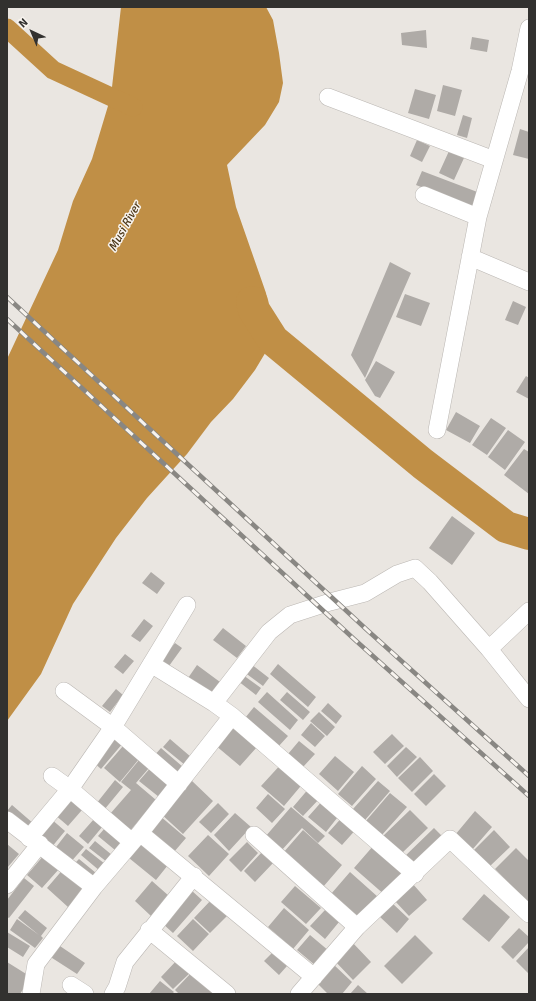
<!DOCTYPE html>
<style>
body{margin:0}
#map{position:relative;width:536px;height:1001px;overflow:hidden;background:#eae6e1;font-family:Signika,sans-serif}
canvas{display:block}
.frame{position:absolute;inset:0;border:8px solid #32312f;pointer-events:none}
.north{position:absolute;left:12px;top:12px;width:40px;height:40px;-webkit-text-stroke:3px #f7f3ee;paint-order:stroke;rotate:316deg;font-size:11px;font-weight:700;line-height:16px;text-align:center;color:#32312f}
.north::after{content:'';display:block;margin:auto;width:14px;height:18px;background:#32312f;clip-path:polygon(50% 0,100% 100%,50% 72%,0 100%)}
</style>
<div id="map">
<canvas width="536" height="1001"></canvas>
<div class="frame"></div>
<div class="north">N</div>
</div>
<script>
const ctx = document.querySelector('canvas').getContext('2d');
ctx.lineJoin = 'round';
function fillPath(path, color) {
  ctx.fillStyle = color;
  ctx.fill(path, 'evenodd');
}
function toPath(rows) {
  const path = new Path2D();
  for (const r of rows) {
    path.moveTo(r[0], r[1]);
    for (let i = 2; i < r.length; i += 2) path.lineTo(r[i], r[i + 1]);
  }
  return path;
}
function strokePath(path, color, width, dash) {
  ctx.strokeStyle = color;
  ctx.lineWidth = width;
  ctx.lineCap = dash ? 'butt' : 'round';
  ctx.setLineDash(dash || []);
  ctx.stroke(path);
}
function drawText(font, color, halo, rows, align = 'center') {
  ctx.font = font + ' Signika,sans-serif';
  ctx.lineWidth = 3;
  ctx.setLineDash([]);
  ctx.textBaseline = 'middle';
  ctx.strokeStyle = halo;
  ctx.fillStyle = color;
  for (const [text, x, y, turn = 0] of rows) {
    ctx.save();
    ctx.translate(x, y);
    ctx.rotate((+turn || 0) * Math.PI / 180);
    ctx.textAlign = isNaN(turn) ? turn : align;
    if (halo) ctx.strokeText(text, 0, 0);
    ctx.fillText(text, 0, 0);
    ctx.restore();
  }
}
fillPath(toPath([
 [121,7,266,7,273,20,279,53,283,83,279,102,265,125,227,165,236,207,266,293,273,340,255,370,233,399,211,422,187,454,147,498,116,538,73,604,41,674,7,721,7,359,58,250,73,201,92,159,111,96]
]), '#c08f46');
strokePath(toPath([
 [7,28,53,70,133,107]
]), '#c08f46', 19);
strokePath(toPath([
 [252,302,254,310,273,340,423,464,506,527,529,534]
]), '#c08f46', 32);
fillPath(toPath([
 [426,30,427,48,402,45,401,33],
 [472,37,489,40,487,52,470,49],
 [443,85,462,90,455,116,437,111],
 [415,89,436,95,429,119,408,113],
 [463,115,472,118,467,138,457,135],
 [520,129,529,132,529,159,513,155],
 [417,140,430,146,422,162,410,156],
 [449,151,464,158,454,180,439,173],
 [422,171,480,193,474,208,416,185],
 [390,262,411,273,365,378,351,355],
 [405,294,430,303,421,326,396,317],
 [513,301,526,307,518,325,505,320],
 [376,361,395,372,380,398,375,396,365,380],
 [526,376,529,378,529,399,516,392],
 [456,412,480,426,470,443,446,430],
 [491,418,506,428,487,455,472,445],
 [508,430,525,442,505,470,488,457],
 [524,449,529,452,529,494,504,475],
 [452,516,475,533,452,565,429,548],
 [151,572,165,583,157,594,142,583],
 [144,619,153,626,140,642,131,636],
 [223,628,246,646,237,658,213,640],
 [175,643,182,648,169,666,161,660],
 [125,654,134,661,123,674,114,667],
 [251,664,269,678,263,686,244,672],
 [278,664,316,697,308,707,270,674],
 [197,665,220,682,208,697,186,681],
 [243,675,261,688,256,695,238,681],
 [116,689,123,695,110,712,102,706],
 [267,692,298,720,290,730,258,702],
 [287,692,310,712,303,720,280,700],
 [328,703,342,716,336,724,321,711],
 [254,707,288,736,278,747,245,718],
 [319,712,335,727,327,736,310,721],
 [311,723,325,736,315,747,301,735],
 [233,725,257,747,240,766,215,745],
 [392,734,404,746,385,764,373,752],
 [113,735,123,743,101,769,92,761],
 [170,739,191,757,185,765,163,747],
 [299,741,315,754,303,767,288,754],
 [123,746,139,759,120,782,104,768],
 [406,747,417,757,397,777,387,766],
 [161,748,183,767,175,776,153,757],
 [335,756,354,772,338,791,319,774],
 [420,757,433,771,412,792,398,778],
 [139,760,149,768,136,783,156,800,130,831,110,814,131,790,121,782],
 [283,762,305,781,284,806,261,786],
 [152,766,171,782,159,797,139,781],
 [362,766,376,779,352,806,338,794],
 [434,774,446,786,426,806,414,794],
 [115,780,123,787,104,810,96,804],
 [191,780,213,801,183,834,160,813],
 [378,781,390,791,365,820,353,809],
 [310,787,321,797,303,816,293,807],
 [390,793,407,807,381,836,365,822],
 [268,794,285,809,272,823,256,808],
 [68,798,82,810,68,826,54,814],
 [324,799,341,813,326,832,308,817],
 [218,803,229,814,211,833,199,822],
 [12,805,34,824,28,832,7,813,7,811],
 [291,807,325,836,318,843,302,828,281,851,265,837],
 [410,810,428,828,401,854,383,836],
 [475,811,492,827,472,850,455,835],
 [235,813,251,827,229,851,214,835],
 [345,814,359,826,342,845,328,833],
 [160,816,186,838,174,852,148,829],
 [50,818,65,831,51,848,36,835],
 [94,819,103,826,88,844,79,836],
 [105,828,121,842,115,850,98,836],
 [434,828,445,839,415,869,403,858],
 [303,830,342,865,323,887,283,853],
 [494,830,510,847,489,867,473,851],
 [67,833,84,847,69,864,53,851],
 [208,835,229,854,209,876,188,856],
 [95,841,112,855,107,862,89,848],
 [247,842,258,853,241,872,229,860],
 [7,844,19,854,7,868],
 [140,844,168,865,156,880,129,858],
 [374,845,406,873,386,896,354,868],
 [516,848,529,861,529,904,495,869],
 [86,849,105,864,100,871,81,855],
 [263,851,274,862,255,882,244,871],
 [44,855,59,869,42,888,27,875],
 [79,859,96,873,90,881,72,866],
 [65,867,87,887,68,907,47,888],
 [350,872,378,897,360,918,331,894],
 [24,878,34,886,9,918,7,917,7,900],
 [152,881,169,896,151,916,135,901],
 [412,883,427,900,409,916,394,900],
 [295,886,321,908,306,924,281,902],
 [191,890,202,900,173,933,162,923],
 [484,894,510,917,489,942,462,919],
 [212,899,228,915,210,933,194,918],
 [391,902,409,919,397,933,379,916],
 [284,908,309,930,293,949,268,927],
 [25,910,47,928,41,936,43,938,35,948,10,930,17,919,39,935,18,918],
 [325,910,339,922,325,939,310,926],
 [193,919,209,934,193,951,177,936],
 [519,928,529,937,529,942,513,959,501,947],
 [7,932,30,946,23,957,7,947],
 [310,935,329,951,316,966,297,950],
 [415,935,433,953,402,984,384,966],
 [352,942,371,962,353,980,334,960],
 [57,944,85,963,77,974,49,956],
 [529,947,529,974,516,961],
 [272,953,287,966,279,975,264,961],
 [178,959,191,972,173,989,161,977],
 [7,962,31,977,20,994,7,994],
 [333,964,352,982,342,994,328,994,316,982],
 [192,972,214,992,212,994,179,994,175,990],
 [160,981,174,992,172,994,149,994],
 [358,985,368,994,350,994]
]), '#afaba7');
const minor = toPath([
 [328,97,494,160],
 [424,195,478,217],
 [470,257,529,282],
 [437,430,478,217,520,71,529,28],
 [489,649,529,611],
 [151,664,214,703,232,716,415,874],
 [64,691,113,727,179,784],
 [214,703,269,632,290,615,330,602,365,593,397,574,415,568,430,582,489,649,529,699],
 [52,776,70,789,132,842],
 [7,820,94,887],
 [140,833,314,977],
 [254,835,357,927],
 [29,838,70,789,113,727,187,605],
 [7,885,40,844],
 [149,930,227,994],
 [71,985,85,994],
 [31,994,36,964,94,887,140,833,232,716],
 [113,994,117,987,125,962,194,876],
 [299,994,357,927,450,839,529,914]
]);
strokePath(minor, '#bbb7b3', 18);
strokePath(minor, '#fff', 17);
const rail = toPath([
 [7,297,366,629,529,776],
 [7,319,354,639,529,796]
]);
strokePath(rail, '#898783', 4.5);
strokePath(rail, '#f7f3ee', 3, [9]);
drawText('italic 12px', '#4a3516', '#f7f3ee', [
 ["Musi River",125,227,-61]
]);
</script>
